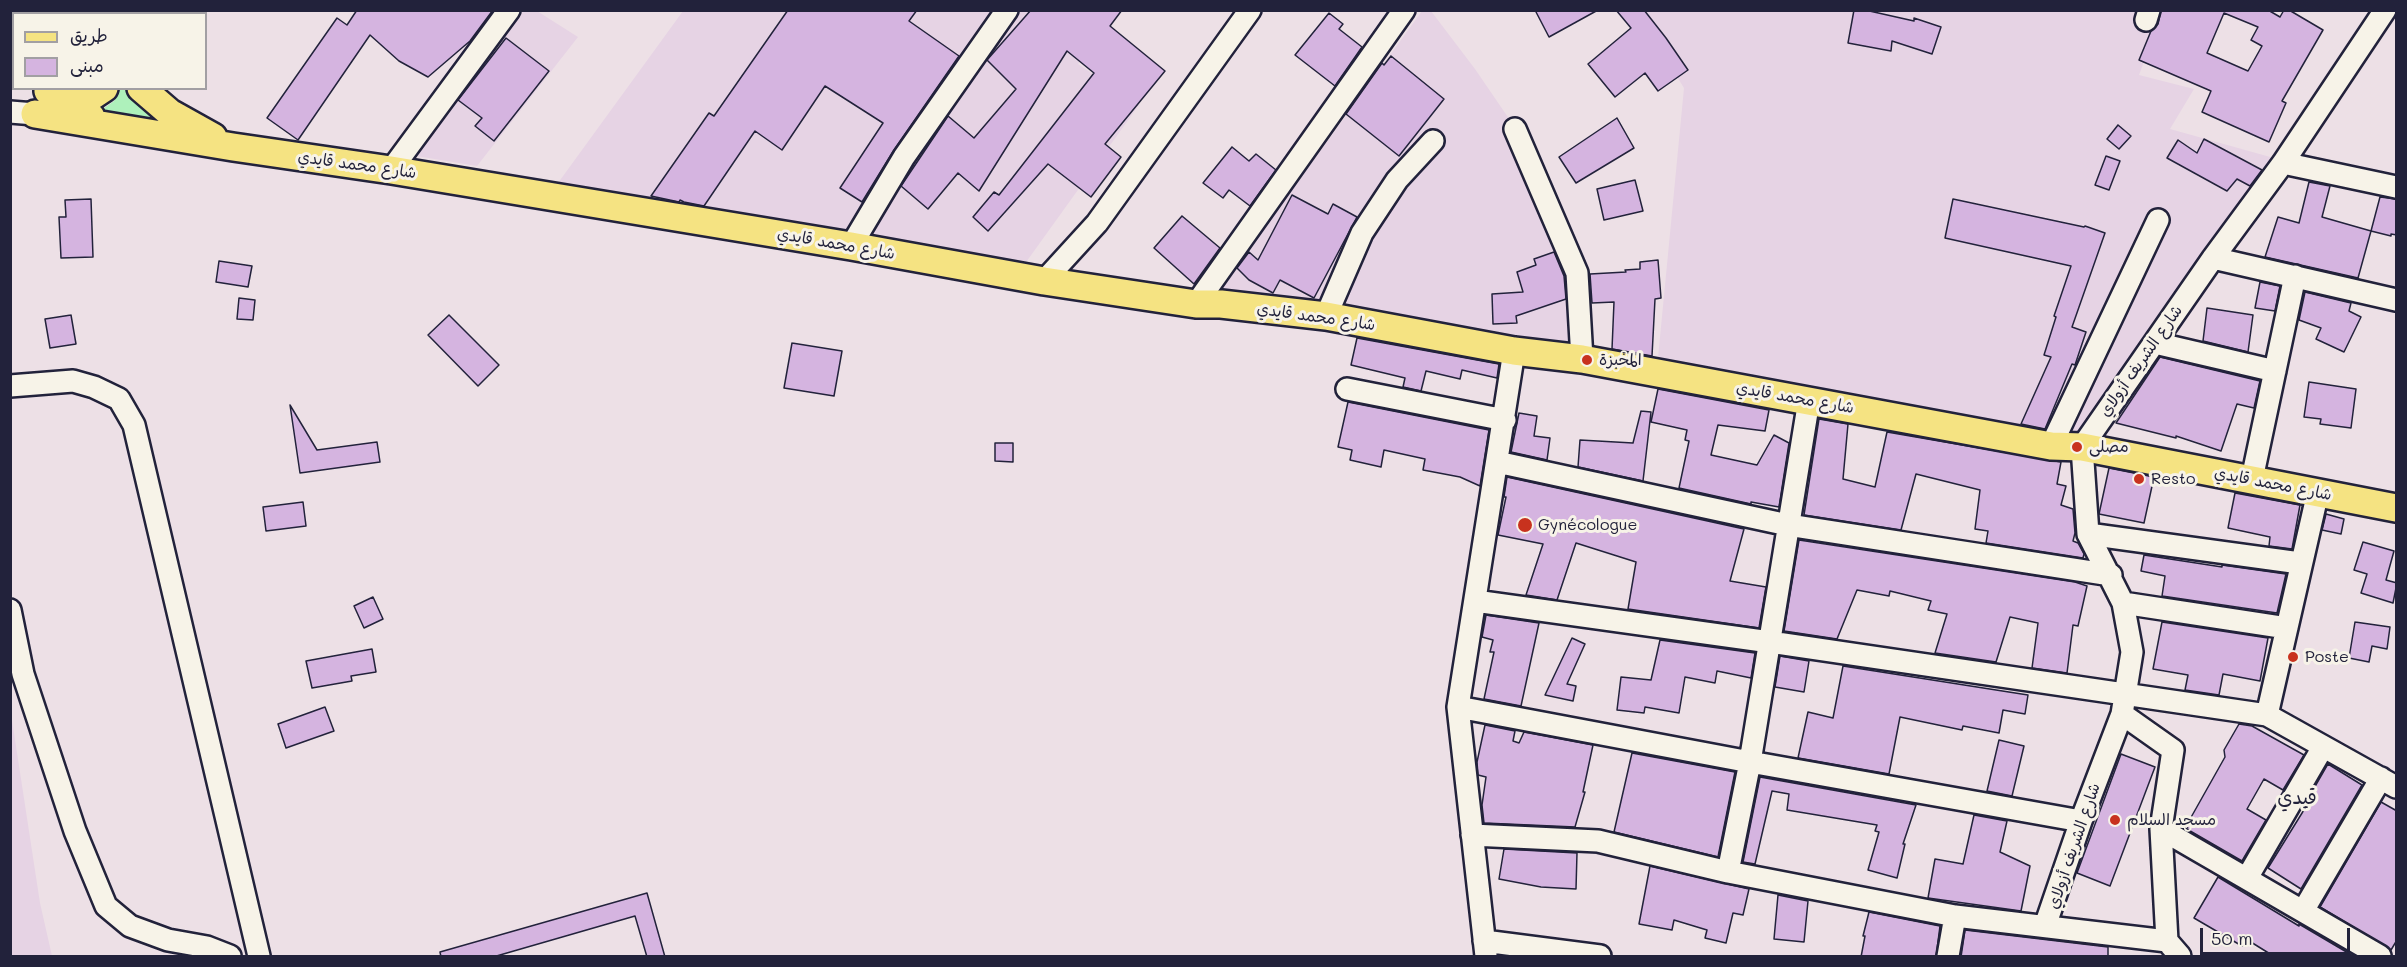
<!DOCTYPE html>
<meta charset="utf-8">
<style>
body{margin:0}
#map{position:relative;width:2407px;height:967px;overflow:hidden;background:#ede0e6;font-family:Mali,"Playpen Sans Arabic",sans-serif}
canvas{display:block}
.frame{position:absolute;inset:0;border:12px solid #22223b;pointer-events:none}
.legend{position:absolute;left:12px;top:12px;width:195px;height:78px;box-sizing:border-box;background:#f7f3e8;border:2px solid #a29fa3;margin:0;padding:8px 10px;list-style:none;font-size:18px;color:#22223b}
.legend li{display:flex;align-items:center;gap:12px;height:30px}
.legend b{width:30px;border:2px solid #a29fa3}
.scale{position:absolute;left:2200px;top:928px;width:150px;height:27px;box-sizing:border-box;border:3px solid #22223b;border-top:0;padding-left:8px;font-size:18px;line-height:21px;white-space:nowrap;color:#22223b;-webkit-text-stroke:4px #f7f3e8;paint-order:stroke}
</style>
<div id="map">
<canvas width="2407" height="967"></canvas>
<div class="frame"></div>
<ul class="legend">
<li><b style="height:8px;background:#f5e382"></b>طريق</li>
<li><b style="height:16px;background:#d5b4e0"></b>مبنى</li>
</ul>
<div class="scale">50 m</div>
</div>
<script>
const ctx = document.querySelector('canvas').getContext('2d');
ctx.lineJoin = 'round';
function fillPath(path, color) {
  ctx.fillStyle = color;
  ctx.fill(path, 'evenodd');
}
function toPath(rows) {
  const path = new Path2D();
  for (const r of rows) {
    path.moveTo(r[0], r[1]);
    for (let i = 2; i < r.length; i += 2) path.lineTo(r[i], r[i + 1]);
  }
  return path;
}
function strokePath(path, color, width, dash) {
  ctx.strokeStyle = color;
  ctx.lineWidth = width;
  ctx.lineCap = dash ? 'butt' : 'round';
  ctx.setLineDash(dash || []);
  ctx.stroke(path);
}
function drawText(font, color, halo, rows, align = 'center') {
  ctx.font = font + ' Mali,"Playpen Sans Arabic",sans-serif';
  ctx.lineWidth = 6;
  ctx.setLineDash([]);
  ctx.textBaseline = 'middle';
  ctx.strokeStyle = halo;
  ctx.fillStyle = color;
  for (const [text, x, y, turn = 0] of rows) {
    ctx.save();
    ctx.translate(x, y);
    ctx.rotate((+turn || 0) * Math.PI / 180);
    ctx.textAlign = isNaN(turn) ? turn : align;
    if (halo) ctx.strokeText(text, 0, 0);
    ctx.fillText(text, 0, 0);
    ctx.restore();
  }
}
fillPath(toPath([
 [513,11,537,11,578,37,477,166,404,154],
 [683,11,1111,11,1078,64,1139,105,1024,265,558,183],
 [1422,11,1431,11,1475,69,1542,167,1591,368,1212,300],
 [1636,11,2163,11,2139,75,2194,89,2170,129,2281,160,2079,446,1658,358,1684,88],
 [10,707,40,903,52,956,11,956]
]), '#e6d3e4');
fillPath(toPath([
 [120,89,128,89,134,97,172,128,97,113,114,101]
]), '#aef1bb');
const building = toPath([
 [357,10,493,10,470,41,428,77,399,61,370,35,298,140,267,118,337,18,347,25,357,10],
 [788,10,917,10,909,21,959,56,894,150,862,202,840,188,883,123,825,86,782,150,755,131,704,206,684,202,680,200,679,202,651,196,709,113,714,116,788,10],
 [1031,10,1122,10,1110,26,1165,71,1105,144,1121,157,1091,197,1048,164,988,231,973,217,994,192,999,195,1094,73,1067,51,979,191,958,173,928,209,901,186,948,116,974,138,1016,89,987,60,1031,10],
 [1535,10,1598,10,1549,37,1535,10],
 [1616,10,1644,10,1666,38,1688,70,1658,91,1645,73,1615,97,1588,64,1631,28,1616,10],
 [1854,10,1865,10,1914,21,1914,18,1941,27,1932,54,1892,41,1891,51,1848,43,1854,10],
 [2161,10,2268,10,2280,17,2284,10,2289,10,2323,30,2282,101,2286,103,2269,142,2202,112,2211,91,2139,60,2151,31,2158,24,2161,10],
 [2224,13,2258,27,2251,40,2262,46,2248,71,2207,53,2224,13],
 [1329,13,1343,24,1339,29,1362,47,1335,86,1295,55,1329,13],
 [506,38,549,71,494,141,475,126,482,118,458,100,506,38],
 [1391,56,1444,99,1399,156,1346,114,1382,63,1384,65,1391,56],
 [1617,118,1634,148,1576,183,1559,157,1617,118],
 [2118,125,2131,136,2119,149,2107,139,2118,125],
 [2204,139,2262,170,2250,186,2237,179,2227,191,2167,158,2178,140,2197,153,2204,139],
 [1232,147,1249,161,1256,154,1276,170,1250,206,1229,190,1223,198,1203,183,1232,147],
 [2106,156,2120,161,2109,190,2095,185,2106,156],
 [1635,180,1643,211,1604,220,1597,189,1635,180],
 [2309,182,2330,186,2322,217,2371,231,2358,278,2265,257,2278,217,2299,223,2309,182],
 [1292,195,1328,214,1333,204,1357,217,1314,298,1280,280,1273,293,1249,280,1237,268,1249,252,1258,260,1292,195],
 [2380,197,2397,199,2397,235,2391,234,2391,236,2371,231,2380,197],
 [91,199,93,257,61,258,59,217,66,217,65,200,91,199],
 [1953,199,2084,227,2085,226,2105,233,2072,327,2086,332,2075,365,2072,364,2045,429,2021,424,2051,357,2044,355,2056,317,2054,316,2071,266,1945,238,1953,199],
 [1182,216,1220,248,1194,284,1154,248,1182,216],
 [1554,252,1564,276,1566,299,1516,316,1517,323,1493,324,1492,294,1523,292,1517,272,1536,265,1534,259,1554,252],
 [1658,260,1661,298,1655,299,1652,356,1612,349,1614,302,1592,303,1590,274,1626,272,1625,270,1640,269,1640,262,1658,260],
 [219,261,252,266,248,287,216,282,219,261],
 [2260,282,2280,286,2275,311,2255,308,2260,282],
 [2305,292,2351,303,2349,311,2361,317,2344,352,2316,339,2321,328,2299,320,2305,292],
 [239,298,255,300,253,320,237,319,239,298],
 [2207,308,2253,315,2248,352,2203,341,2207,308],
 [71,315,76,344,50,348,45,319,71,315],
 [449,315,499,365,478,386,428,335,449,315],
 [1357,338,1499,364,1497,378,1462,370,1460,379,1426,371,1421,391,1403,387,1405,378,1351,365,1357,338],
 [792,343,842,351,834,396,784,388,792,343],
 [2160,357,2260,381,2254,408,2237,404,2221,451,2176,436,2176,438,2116,423,2160,357],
 [2309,382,2356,389,2351,428,2320,424,2321,419,2304,417,2309,382],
 [1658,389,1769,410,1765,431,1718,425,1711,455,1757,465,1774,435,1789,443,1779,507,1751,502,1751,504,1679,488,1689,441,1685,440,1687,430,1651,422,1658,389],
 [1348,402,1489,430,1480,486,1460,477,1423,470,1425,459,1384,450,1381,467,1350,460,1352,450,1338,447,1348,402],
 [290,405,317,450,377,442,380,462,300,473,290,405],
 [1641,411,1651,412,1643,481,1578,467,1580,440,1633,443,1641,411],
 [1519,413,1537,416,1534,436,1550,438,1547,460,1511,452,1519,413],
 [1819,419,1848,424,1843,479,1875,487,1887,432,2061,462,2057,484,2066,486,2061,505,2073,509,2075,533,2073,541,2078,543,2084,554,2083,558,1986,543,1988,531,1975,529,1980,490,1916,474,1901,530,1804,515,1819,419],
 [995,443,1013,443,1013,462,995,461,995,443],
 [2109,468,2154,477,2144,523,2099,514,2109,468],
 [1507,477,1744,529,1730,581,1766,587,1759,628,1628,609,1636,562,1576,543,1557,600,1526,595,1543,544,1498,535,1506,497,1504,497,1507,477],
 [2235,493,2300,505,2292,549,2269,546,2270,537,2228,528,2235,493],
 [303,502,306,526,266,531,263,507,303,502],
 [2326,514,2344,519,2341,534,2322,530,2326,514],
 [1799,540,2075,582,2087,586,2078,626,2073,625,2067,673,2032,668,2038,623,2010,617,1996,662,1935,653,1947,614,1928,610,1931,601,1890,591,1889,596,1857,590,1837,639,1784,631,1799,540],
 [2363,542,2394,551,2386,580,2397,583,2393,603,2361,593,2367,574,2354,570,2363,542],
 [2144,555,2222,567,2222,565,2286,574,2277,613,2162,596,2165,576,2141,571,2144,555],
 [373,597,383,619,364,628,354,606,373,597],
 [1486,615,1539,623,1521,706,1484,699,1494,652,1490,652,1493,640,1482,637,1486,615],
 [2162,622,2268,638,2260,681,2223,674,2219,695,2185,690,2188,675,2153,669,2162,622],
 [2355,622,2390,627,2387,649,2372,646,2369,662,2349,658,2355,622],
 [1572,638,1585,644,1567,684,1576,686,1573,701,1545,695,1572,638],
 [1660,640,1755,653,1751,678,1717,671,1715,683,1685,677,1679,713,1645,707,1644,713,1617,710,1621,677,1651,680,1660,640],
 [372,649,376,672,351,676,352,681,312,688,306,661,372,649],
 [1780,656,1809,661,1804,692,1775,687,1780,656],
 [1843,666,2028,695,2025,714,2003,710,1999,733,1963,726,1962,730,1900,717,1889,774,1798,758,1808,712,1833,718,1843,666],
 [325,707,334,731,286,748,278,724,325,707],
 [2239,724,2252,726,2304,755,2283,790,2264,779,2247,809,2266,820,2242,861,2185,828,2225,757,2224,750,2239,724],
 [1485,725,1515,731,1513,741,1519,743,1524,732,1593,745,1583,792,1585,792,1575,827,1484,823,1482,805,1486,777,1478,775,1477,762,1485,725],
 [1999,740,2024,746,2012,796,1987,791,1999,740],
 [1632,753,1735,772,1718,857,1614,832,1632,753],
 [2121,754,2155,767,2110,886,2077,873,2121,754],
 [2328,764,2362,785,2301,889,2268,868,2307,805,2305,804,2328,764],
 [1760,777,1916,805,1903,844,1905,844,1897,878,1868,870,1879,832,1875,831,1877,825,1787,810,1789,794,1772,791,1755,864,1743,862,1760,777],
 [2381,802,2397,811,2397,940,2391,950,2320,907,2381,802],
 [1974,815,2007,821,2000,852,2030,866,2021,911,1928,898,1935,859,1963,864,1974,815],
 [1504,849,1577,853,1576,889,1541,887,1499,879,1504,849],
 [1650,866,1749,889,1743,915,1733,913,1726,943,1705,938,1707,930,1674,920,1672,930,1639,924,1650,866],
 [2218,877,2299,926,2299,924,2355,957,2275,957,2246,939,2242,946,2194,918,2218,877],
 [647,893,665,957,647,957,635,916,493,957,441,957,440,952,647,893],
 [1778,895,1808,901,1804,942,1774,939,1778,895],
 [1869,912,1940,926,1936,957,1861,957,1865,936,1863,936,1869,912],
 [1965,930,2108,947,2108,957,1961,957,1965,930]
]);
fillPath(building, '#d5b4e0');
strokePath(building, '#22223b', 1.5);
const minor = toPath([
 [2146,20,2149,10],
 [10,59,14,56],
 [10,112,35,114,49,111],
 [1515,129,1577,273,1582,359],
 [2283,163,2396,187],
 [391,170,509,10],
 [851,246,904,157,1007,10],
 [2213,258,2396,300],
 [1044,281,1097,223,1250,10],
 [1196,304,1404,10],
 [1326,316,1362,233,1397,180,1433,141],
 [2155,343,2275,371],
 [10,386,73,381,94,387,119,399,134,425,259,956],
 [1347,389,1505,420],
 [2051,446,2158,220],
 [1497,462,1788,525,2111,575],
 [2252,479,2295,276],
 [2318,492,2267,715,2396,787],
 [2088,534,2300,563],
 [1475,601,1770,642,2267,715],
 [2123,603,2287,628],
 [10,610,23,674,75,831,106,906,130,926,168,940,207,947,230,956],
 [1458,707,1750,762,2081,821],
 [2122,714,2173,750,2161,829,2380,956],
 [2161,829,2167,941,2180,956],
 [1472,835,1598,841,1728,872,1955,916,2167,941],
 [1728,872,1750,762,1809,400],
 [2247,878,2323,747],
 [2303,911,2381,778],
 [2045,926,2081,821,2122,714,2132,652,2123,603,2088,534,2082,447,2213,258,2283,163,2385,10],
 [1484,941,1600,956],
 [1486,956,1458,707,1514,351],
 [1948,956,1955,916]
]);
const major = toPath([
 [77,13,94,10],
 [136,14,138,10],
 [141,88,170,113,213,137],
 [48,91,91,117],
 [57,96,77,100,89,98,104,88],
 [35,114,233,147,391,170,851,246,1044,281,1196,304,1221,304,1326,316,1514,351,1582,359,2051,446,2082,447,2396,508]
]);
const highway = toPath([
 [54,10,64,14],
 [10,25,14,28]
]);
strokePath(minor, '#22223b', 26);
strokePath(major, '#22223b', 32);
strokePath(highway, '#22223b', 36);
strokePath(minor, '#f7f3e8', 21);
strokePath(major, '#f5e382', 27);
strokePath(highway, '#f5e382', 32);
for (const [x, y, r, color] of [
 [1587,360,6,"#c8321e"],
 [2077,447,6,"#c8321e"],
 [2139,479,6,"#c8321e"],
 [1525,525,8,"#c8321e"],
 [2293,657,6,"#c8321e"],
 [2115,820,6,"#c8321e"]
]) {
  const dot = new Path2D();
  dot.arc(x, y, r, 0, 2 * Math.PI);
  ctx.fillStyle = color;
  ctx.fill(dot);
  strokePath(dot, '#f7f3e8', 2);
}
drawText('16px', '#22223b', '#f7f3e8', [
 ["شارع محمد قايدي",357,165,8],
 ["شارع محمد قايدي",836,244,10],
 ["شارع محمد قايدي",1316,317,8],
 ["شارع الشريف أزولاي",2141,361,-55],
 ["شارع محمد قايدي",1795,398,10],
 ["شارع محمد قايدي",2273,484,11],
 ["شارع الشريف أزولاي",2074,846,-71]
]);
drawText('16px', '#22223b', '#f7f3e8', [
 ["المخبزة",1599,360],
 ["مصلى",2089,447],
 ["Resto",2151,479],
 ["Gynécologue",1538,525],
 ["Poste",2305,657],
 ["مسجد السلام",2127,820]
], 'left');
drawText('20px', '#22223b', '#f7f3e8', [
 ["قيدي",2297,798]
]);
</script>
